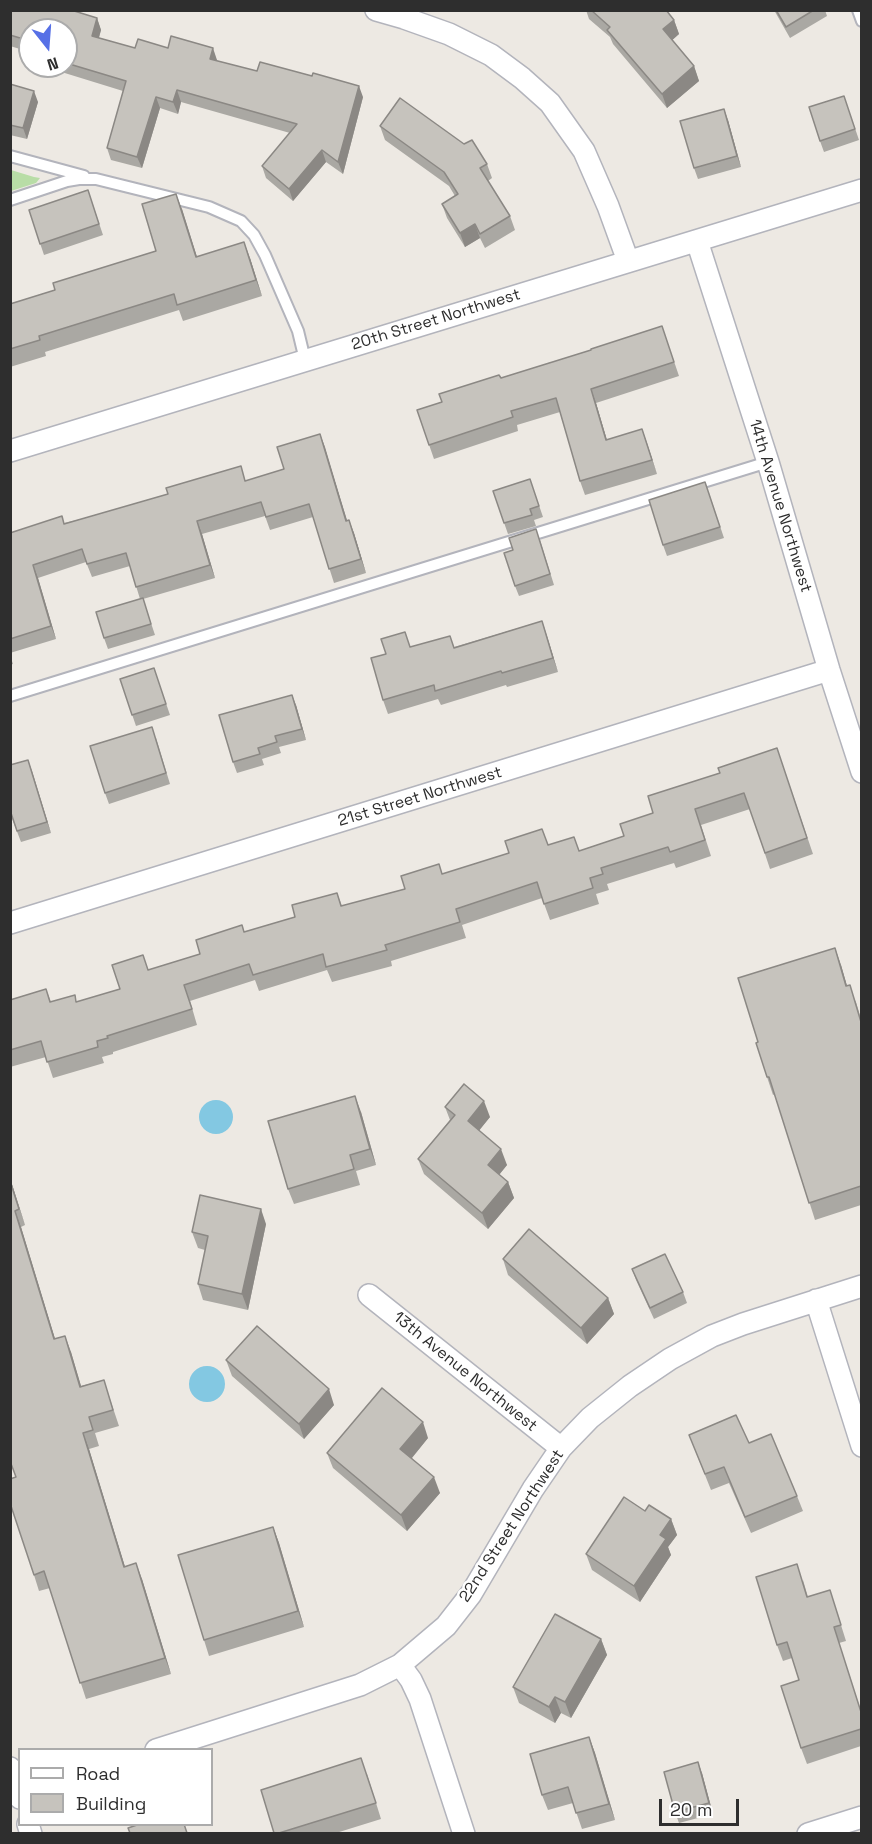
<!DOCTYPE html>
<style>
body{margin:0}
#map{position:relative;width:872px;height:1844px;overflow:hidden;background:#ede9e3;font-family:"Space Grotesk",sans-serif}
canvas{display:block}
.frame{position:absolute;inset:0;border:12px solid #2e2e2e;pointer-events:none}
.legend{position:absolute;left:18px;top:1748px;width:195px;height:78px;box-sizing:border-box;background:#fff;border:2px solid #ababab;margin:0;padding:8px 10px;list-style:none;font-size:18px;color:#2e2e2e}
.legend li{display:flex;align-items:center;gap:12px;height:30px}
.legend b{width:30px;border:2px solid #ababab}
.north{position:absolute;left:18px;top:18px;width:60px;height:60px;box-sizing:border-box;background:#fff;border:2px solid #ababab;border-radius:50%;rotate:163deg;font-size:16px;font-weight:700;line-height:24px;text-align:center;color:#2e2e2e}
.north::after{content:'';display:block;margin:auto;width:21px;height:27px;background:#5770e6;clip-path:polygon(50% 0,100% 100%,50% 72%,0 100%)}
.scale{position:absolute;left:659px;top:1799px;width:80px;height:27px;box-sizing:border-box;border:3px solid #2e2e2e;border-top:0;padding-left:8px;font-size:18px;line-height:21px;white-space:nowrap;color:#2e2e2e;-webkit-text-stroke:4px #fff;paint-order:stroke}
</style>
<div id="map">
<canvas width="872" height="1844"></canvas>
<div class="frame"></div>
<ul class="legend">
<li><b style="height:8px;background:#fff"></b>Road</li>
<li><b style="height:16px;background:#c6c3bd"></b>Building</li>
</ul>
<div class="north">N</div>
<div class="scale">20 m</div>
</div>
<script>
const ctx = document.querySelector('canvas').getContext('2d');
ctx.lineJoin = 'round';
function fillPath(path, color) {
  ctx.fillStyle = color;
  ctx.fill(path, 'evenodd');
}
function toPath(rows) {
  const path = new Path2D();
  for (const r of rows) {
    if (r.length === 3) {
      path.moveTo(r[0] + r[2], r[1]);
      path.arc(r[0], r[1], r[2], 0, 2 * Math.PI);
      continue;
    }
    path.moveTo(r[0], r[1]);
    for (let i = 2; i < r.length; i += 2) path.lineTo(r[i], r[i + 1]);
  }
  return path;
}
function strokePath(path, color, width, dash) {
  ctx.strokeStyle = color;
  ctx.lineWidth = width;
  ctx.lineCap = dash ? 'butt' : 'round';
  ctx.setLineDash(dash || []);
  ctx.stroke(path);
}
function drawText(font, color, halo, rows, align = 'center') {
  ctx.font = font + ' "Space Grotesk",sans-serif';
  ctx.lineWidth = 5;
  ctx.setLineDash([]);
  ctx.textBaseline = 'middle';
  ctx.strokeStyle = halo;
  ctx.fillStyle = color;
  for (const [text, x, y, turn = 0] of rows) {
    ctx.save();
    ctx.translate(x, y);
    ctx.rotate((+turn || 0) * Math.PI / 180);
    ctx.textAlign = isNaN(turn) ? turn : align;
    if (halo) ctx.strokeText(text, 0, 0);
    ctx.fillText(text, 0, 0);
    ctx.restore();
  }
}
fillPath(toPath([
 [11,170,34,177,40,178,36,183,11,191]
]), '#b8dda6');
fillPath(toPath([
 [216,1117,17],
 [207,1384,18]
]), '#83c8e2');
const lane = toPath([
 [858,10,862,21],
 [10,156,84,176],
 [10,200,67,181,79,179,96,179,209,207,241,221,254,235,265,255,298,331,305,360],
 [10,696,768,462]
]);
const street = toPath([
 [376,10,404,18,449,34,491,55,522,78,550,103,584,151,608,206,628,261],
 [697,241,768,462,829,670,862,772],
 [10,451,862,190],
 [10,923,829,670],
 [369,1295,561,1448],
 [816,1300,862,1446],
 [400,1665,411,1680,420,1699,464,1834],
 [156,1750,360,1685,400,1665,446,1626,471,1594,533,1489,561,1448,590,1418,630,1386,670,1359,712,1336,743,1324,862,1286],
 [10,1768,20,1798],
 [28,1824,31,1834],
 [808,1834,862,1817]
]);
strokePath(lane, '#b3b4bc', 14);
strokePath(street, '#b3b4bc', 24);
strokePath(lane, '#fff', 10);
strokePath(street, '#fff', 21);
fillPath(toPath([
 [10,10,97,18,101,30,99,38,135,48,168,48,217,60,217,61,257,71,363,97,343,174,326,162,293,201,266,178,262,166,290,133,181,102,178,114,160,108,142,168,111,160,107,148,123,91,55,70,53,66,66,66,66,30,30,30,30,52,10,46],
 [586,10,666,10,674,20,679,34,672,40,694,66,699,81,667,108,613,44,610,37,589,19],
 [774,10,825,10,827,16,790,38],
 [10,84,38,102,27,139,10,135],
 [844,96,859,140,824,152,820,141],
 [728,120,741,167,698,179,694,168],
 [380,126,487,164,492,178,488,181,510,216,515,230,485,248,480,238,465,247,447,218,442,204,455,196,449,186,385,140],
 [88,190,103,235,44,255,29,210],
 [182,209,197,257,250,258,262,296,183,321,179,310,45,352,46,356,10,367,10,304,55,290,156,251],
 [662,326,679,376,596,403,607,440,642,429,657,474,585,495,580,481,560,412,517,425,518,431,434,459,417,410,442,402,501,378,591,350],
 [320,434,347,520,354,533,366,573,334,583,313,517,270,530,265,516,202,534,215,578,143,599,155,635,108,649,104,638,140,599,130,566,92,577,86,562,38,578,56,639,10,653,10,533,64,523,246,481,284,469],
 [530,479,543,517,534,520,536,526,508,534,493,491],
 [709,493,724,538,667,556,663,545],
 [540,540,554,585,519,596,515,586,513,550],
 [542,621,558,672,507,687,506,685,441,705,438,699,388,714,383,700,411,647,450,636,454,647],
 [10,655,13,664,10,665],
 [154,668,170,715,136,726,120,679],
 [296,705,306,740,279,747,281,753,262,759,264,765,237,773,233,762],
 [156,738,170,784,109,804,105,793],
 [777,748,813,854,770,869,750,809,701,825,711,856,676,868,674,863,607,884,609,890,596,894,599,904,550,920,542,898,462,925,466,938,391,961,392,966,332,982,327,970,259,991,255,980,190,1001,197,1025,113,1052,113,1054,102,1057,104,1063,53,1078,46,1057,10,1067,10,1000,46,989,51,1002,77,1002,120,989,148,970,200,954,244,932,295,917,337,893,342,906,405,889,443,874,548,845,579,851,624,836,653,813,720,773],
 [28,760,51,833,21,842,10,813,10,765],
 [841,965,847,986,856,1002,861,1019,861,1205,815,1220,775,1094,773,1095,767,1077,758,1042],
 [445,1107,490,1117,479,1130,507,1165,499,1175,508,1182,514,1198,488,1229,424,1174,418,1159,450,1120],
 [361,1112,376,1165,356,1171,360,1185,294,1204,288,1189],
 [10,1178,25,1225,21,1227,55,1339,71,1352,81,1386,104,1380,109,1396,119,1426,95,1433,99,1446,89,1449,125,1567,142,1579,171,1674,86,1699,50,1588,39,1591,34,1575,16,1477],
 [266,1224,248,1310,203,1300,198,1284,205,1250,198,1248,192,1232],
 [503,1259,608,1298,614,1314,587,1344,508,1275],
 [632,1269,683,1292,687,1303,654,1319,636,1280],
 [226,1360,334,1405,304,1439,232,1376],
 [689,1435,797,1496,803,1511,751,1533,729,1483,711,1490],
 [428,1438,412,1458,440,1493,407,1531,333,1468,327,1453],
 [645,1511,671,1519,677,1535,668,1547,671,1555,640,1602,592,1570,586,1554],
 [273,1527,279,1543,304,1627,209,1656,204,1640],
 [803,1580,808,1597,830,1590,846,1641,839,1643,861,1711,861,1746,807,1764,801,1748,799,1680,792,1658,783,1661,777,1645],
 [601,1639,607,1655,571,1718,561,1713,555,1723,519,1703,513,1687],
 [589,1737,595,1753,615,1820,582,1829,573,1803,548,1810,542,1795],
 [702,1773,713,1814,679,1823,675,1812],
 [367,1774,381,1819,336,1833,274,1833]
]), '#aaa8a3');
fillPath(toPath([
 [97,18,101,30,96,47,92,36],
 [674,20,679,34,668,44,663,29],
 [213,48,217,60,214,70,210,59],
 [694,66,699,81,667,108,662,94],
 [359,86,363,97,343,174,338,162],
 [177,90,181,102,178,114,173,102],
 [34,91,38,102,27,139,23,128],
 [156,97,160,108,142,168,137,157],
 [724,109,728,120,741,167,737,156],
 [322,150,326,162,293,201,289,189],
 [176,194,182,209,202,273,196,257],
 [475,224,480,238,465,247,460,233],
 [244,242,250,258,262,296,256,280],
 [591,389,596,403,611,454,606,440],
 [642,429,647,443,657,474,652,460],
 [320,434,325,447,351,534,346,521],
 [349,520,354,533,366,573,361,559],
 [197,521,202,534,215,578,210,565],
 [33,565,38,578,56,639,51,626],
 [542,621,547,636,558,672,553,658],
 [292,695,296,705,306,740,302,729],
 [28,760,32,771,51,833,47,822],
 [835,948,841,965,852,1003,846,986],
 [355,1096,361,1112,376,1165,370,1149],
 [484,1101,490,1117,474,1137,468,1121],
 [501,1149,507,1165,494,1181,488,1165],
 [10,1178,25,1225,10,1181],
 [508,1182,514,1198,488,1229,482,1213],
 [261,1209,266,1224,248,1310,242,1294],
 [15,1211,21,1227,60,1355,54,1339],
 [608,1298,614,1314,587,1344,581,1328],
 [65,1336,71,1352,86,1403,80,1387],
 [329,1389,334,1405,304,1439,299,1424],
 [423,1422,428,1438,406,1465,400,1449],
 [83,1433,89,1449,130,1583,124,1567],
 [434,1477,440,1493,407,1531,401,1515],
 [671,1519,677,1535,668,1547,671,1555,640,1602,634,1586,660,1535],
 [273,1527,279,1543,304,1627,298,1611],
 [136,1563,142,1579,171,1674,165,1658],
 [601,1639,607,1655,571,1718,565,1702],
 [555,1697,561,1713,555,1723,549,1707],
 [589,1737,595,1753,615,1820,609,1804],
 [698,1762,702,1773,713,1814,709,1803]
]), '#8b8884');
const building = toPath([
 [10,10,71,10,97,18,92,36,135,48,138,39,168,48,171,36,213,48,210,59,257,71,260,62,312,76,313,73,359,86,338,162,322,150,289,189,262,166,297,124,177,90,173,102,156,97,137,157,107,148,126,81,66,63,66,30,30,30,30,41,10,35,10,10],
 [591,10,666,10,674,20,663,29,694,66,662,94,607,30,610,27,591,10],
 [776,10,814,10,786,27,776,10],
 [10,84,34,91,23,128,10,125,10,84],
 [844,96,855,129,820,141,809,107,844,96],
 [400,98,464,144,472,140,487,164,480,168,510,216,480,234,475,224,460,233,442,204,458,194,444,172,380,126,400,98],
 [724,109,737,156,694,168,680,121,724,109],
 [88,190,99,224,40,244,29,210,88,190],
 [176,194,196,257,244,242,256,280,177,305,174,294,39,336,40,340,10,349,10,304,55,290,53,283,156,251,142,204,176,194],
 [662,326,674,362,591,389,606,440,642,429,652,460,580,481,556,398,511,411,513,417,429,445,417,410,442,402,439,394,499,375,501,378,591,350,591,349,662,326],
 [320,434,346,521,349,520,361,559,329,569,309,504,266,517,261,502,197,521,210,565,136,587,126,553,87,564,82,549,33,565,51,626,10,639,10,533,62,516,64,524,168,494,166,488,241,466,245,481,284,469,277,447,320,434],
 [530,479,539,506,530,509,532,515,504,523,493,491,530,479],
 [705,482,720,527,663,545,649,500,705,482],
 [536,529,550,574,515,586,504,553,513,550,509,538,536,529],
 [143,598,151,624,104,638,96,612,143,598],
 [542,621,553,658,502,673,501,671,435,691,434,685,383,700,371,658,386,654,381,639,405,632,410,647,450,636,454,648,542,621],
 [154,668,166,704,132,715,120,679,154,668],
 [292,695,302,729,275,736,277,742,258,748,260,754,233,762,219,715,292,695],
 [152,727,166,773,105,793,90,746,152,727],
 [777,748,807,838,765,853,744,793,695,809,705,840,670,852,668,847,601,868,603,874,590,878,593,888,544,904,537,882,456,909,460,922,385,945,387,950,326,967,323,954,253,975,249,964,184,985,192,1009,107,1036,108,1038,97,1041,98,1047,47,1062,41,1041,10,1050,10,1000,46,989,50,1002,75,995,76,1002,120,989,112,965,143,955,148,970,200,954,196,940,242,925,244,932,295,917,292,905,337,893,341,906,405,889,401,876,439,864,442,874,509,853,505,841,542,829,548,845,574,837,579,851,624,836,620,824,653,813,648,796,720,773,718,768,777,748],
 [28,760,47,822,17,831,10,810,10,765,28,760],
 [835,948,846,986,850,985,861,1022,861,1186,809,1203,769,1077,767,1077,756,1043,758,1042,738,978,835,948],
 [464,1084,484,1101,468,1121,501,1149,488,1165,508,1182,482,1213,418,1159,455,1115,445,1107,464,1084],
 [355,1096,370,1149,350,1155,354,1169,288,1189,268,1121,355,1096],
 [10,1181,19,1209,15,1211,54,1339,65,1336,80,1387,104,1380,113,1410,89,1417,93,1430,83,1433,124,1567,136,1563,165,1658,80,1683,44,1571,34,1575,10,1503,10,1479,16,1477,10,1461,10,1181],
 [200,1195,261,1209,242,1294,198,1284,208,1236,192,1232,200,1195],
 [529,1229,608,1298,581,1328,503,1259,529,1229],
 [665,1254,683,1292,650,1308,632,1269,665,1254],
 [257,1326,329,1389,299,1424,226,1360,257,1326],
 [382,1388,423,1422,400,1449,434,1477,401,1515,327,1453,382,1388],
 [736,1415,749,1443,771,1434,797,1496,745,1517,724,1467,705,1474,689,1435,736,1415],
 [624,1497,645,1511,649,1505,671,1519,660,1535,666,1539,634,1586,586,1554,624,1497],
 [273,1527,298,1611,204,1640,178,1555,273,1527],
 [797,1564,807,1597,830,1590,841,1625,834,1627,861,1712,861,1729,801,1748,781,1686,799,1680,787,1642,777,1645,756,1577,797,1564],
 [555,1614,601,1639,565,1702,555,1697,549,1707,513,1687,555,1614],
 [589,1737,609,1804,576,1813,568,1787,542,1795,530,1754,589,1737],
 [361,1758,376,1803,279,1833,274,1833,261,1790,361,1758],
 [698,1762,709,1803,675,1812,664,1772,698,1762],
 [140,1824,184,1824,187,1833,130,1833,128,1828,140,1824]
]);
fillPath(building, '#c6c3bd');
strokePath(building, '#8b8884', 1.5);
drawText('16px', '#2e2e2e', '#fff', [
 ["20th Street Northwest",436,320,-17],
 ["14th Avenue Northwest",780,506,73],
 ["21st Street Northwest",420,797,-17],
 ["13th Avenue Northwest",465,1372,39],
 ["22nd Street Northwest",512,1526,-57]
]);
</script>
